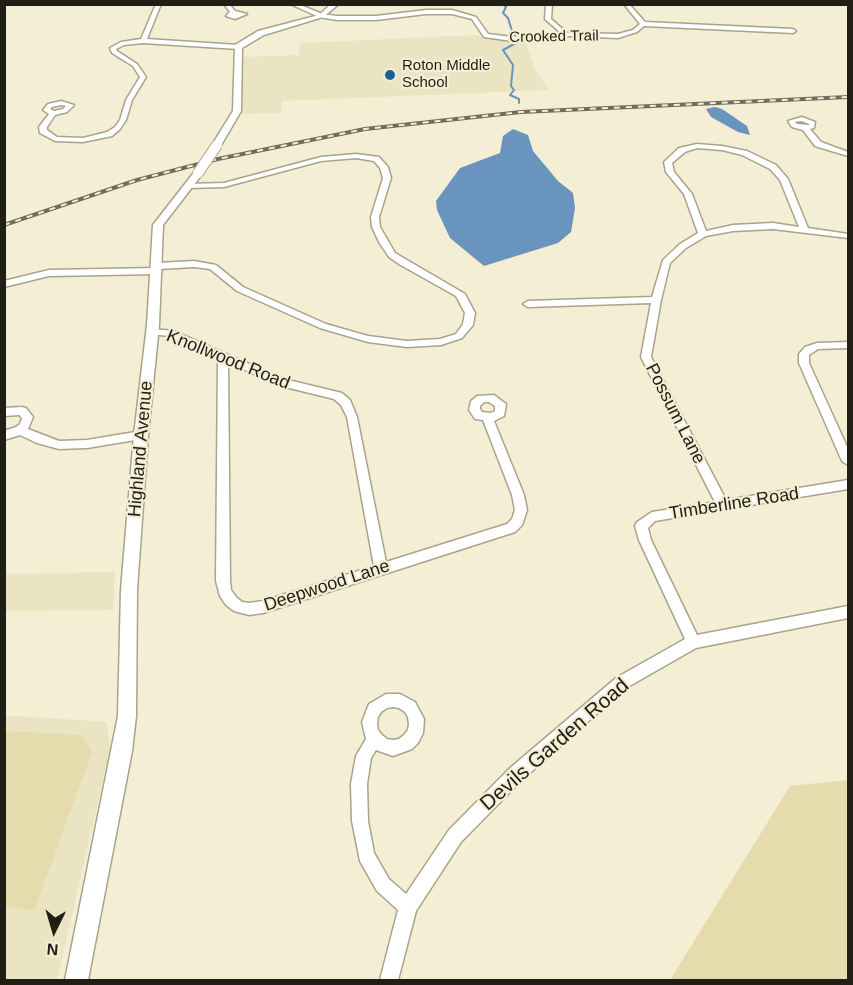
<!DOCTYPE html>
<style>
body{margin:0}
#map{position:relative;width:853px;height:985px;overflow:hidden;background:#f4eed4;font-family:Helvetica,sans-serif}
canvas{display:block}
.frame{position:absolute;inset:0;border:6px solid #211e15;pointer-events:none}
.north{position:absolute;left:24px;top:901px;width:60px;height:60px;-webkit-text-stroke:4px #f4eed4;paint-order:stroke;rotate:185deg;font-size:16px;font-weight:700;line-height:24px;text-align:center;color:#211e15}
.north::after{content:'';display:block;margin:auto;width:21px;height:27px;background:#211e15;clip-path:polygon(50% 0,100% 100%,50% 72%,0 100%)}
</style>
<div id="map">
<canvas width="853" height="985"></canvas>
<div class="frame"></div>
<div class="north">N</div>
</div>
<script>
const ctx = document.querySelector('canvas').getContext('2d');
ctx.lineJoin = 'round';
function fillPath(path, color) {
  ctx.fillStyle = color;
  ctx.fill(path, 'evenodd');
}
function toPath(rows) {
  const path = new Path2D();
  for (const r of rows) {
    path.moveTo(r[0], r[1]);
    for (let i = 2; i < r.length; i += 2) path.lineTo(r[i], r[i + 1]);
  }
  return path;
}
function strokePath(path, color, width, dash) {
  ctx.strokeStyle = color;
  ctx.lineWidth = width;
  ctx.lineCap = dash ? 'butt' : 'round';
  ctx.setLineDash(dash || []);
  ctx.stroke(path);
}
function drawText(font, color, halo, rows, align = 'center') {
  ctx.font = font + ' Helvetica,sans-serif';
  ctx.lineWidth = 4.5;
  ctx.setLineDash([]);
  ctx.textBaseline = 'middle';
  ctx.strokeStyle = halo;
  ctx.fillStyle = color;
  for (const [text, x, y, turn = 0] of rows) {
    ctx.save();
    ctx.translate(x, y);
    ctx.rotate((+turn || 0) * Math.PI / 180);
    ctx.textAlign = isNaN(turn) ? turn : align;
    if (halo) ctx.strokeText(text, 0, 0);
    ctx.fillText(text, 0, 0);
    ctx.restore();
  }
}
fillPath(toPath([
 [477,35,498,40,525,40,535,70,549,90,282,101,281,113,240,114,243,57,299,55,300,43],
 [115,572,113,610,5,611,5,574],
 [4,715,107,722,110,750,57,980,5,980]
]), '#ebe4c3');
fillPath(toPath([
 [5,731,82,735,92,752,34,911,5,906],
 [848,780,848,980,670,980,790,786]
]), '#e6dbad');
fillPath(toPath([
 [715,107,722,109,747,126,750,135,738,132,711,117,706,109],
 [513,129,528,135,533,151,558,181,573,193,575,208,571,232,558,243,484,266,450,238,437,210,436,201,460,168,500,153,503,136]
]), '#6894bd');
strokePath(toPath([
 [502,4,506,7,503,13,508,18,513,34,517,36],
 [518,42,503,50,513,65,511,86,514,90,510,95,519,99,519,103]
]), '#6894bd', 2);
const minor = toPath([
 [156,4,161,4,147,39,238,45,241,47,238,49,143,43,124,45,116,49,117,51,137,64,146,77,132,100,126,120,120,129,112,136,83,142,55,141,40,133,39,127,49,114,43,110,48,104,61,101,74,105,67,112,55,115,47,127,47,130,57,137,83,138,107,132,115,127,120,120,126,100,140,77,133,66,112,53,110,48,121,42,141,39,156,4],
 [61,105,66,106,63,109,54,111,50,109,52,107,61,105],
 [224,4,229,4,235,11,247,14,235,19,226,16,230,12,224,4],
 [290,4,298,4,322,14,337,16,376,16,426,10,452,10,476,17,488,34,512,37,561,33,545,19,546,4,552,4,551,19,567,33,618,34,633,30,640,24,624,4,629,4,645,22,793,29,796,31,793,33,644,26,637,32,618,38,570,36,512,41,484,37,472,19,452,14,426,14,376,20,337,20,319,17,290,4],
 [802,117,815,122,814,128,810,129,821,142,848,152,848,156,815,146,803,130,792,127,788,121,802,117],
 [801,121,809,124,809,125,797,124,795,122,801,121],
 [697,144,722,146,747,151,776,165,788,179,808,228,848,234,848,238,773,229,733,231,706,236,686,248,670,263,661,300,651,357,726,500,848,480,848,489,655,521,648,528,651,540,697,635,848,606,848,618,696,648,626,688,521,781,461,842,416,911,398,980,380,980,398,910,377,891,360,861,352,821,351,784,356,756,366,739,362,722,369,704,386,694,400,694,415,702,424,719,423,733,418,743,412,749,393,756,376,750,371,758,367,784,368,821,374,853,389,879,406,894,449,830,509,769,616,678,685,639,639,540,635,526,637,522,652,512,715,502,641,357,651,303,528,307,523,304,528,301,652,297,663,260,680,244,698,233,684,194,666,172,664,162,679,148,697,144],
 [697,148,722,150,742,155,770,169,780,180,799,227,773,223,733,225,706,231,692,194,674,172,672,163,685,152,697,148],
 [393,707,399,708,405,712,408,717,409,724,408,730,404,735,399,739,393,740,387,739,382,735,378,730,377,724,378,717,381,712,387,708,393,707],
 [356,154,379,157,388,167,391,178,379,217,380,227,395,253,465,294,475,313,473,325,462,338,441,345,407,347,368,342,320,328,237,291,210,269,194,267,159,269,162,271,158,274,49,276,4,287,4,281,49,270,157,268,154,266,158,263,194,261,216,265,243,287,326,324,368,336,407,341,440,339,456,334,463,324,465,313,456,296,399,264,389,257,379,242,372,227,371,217,383,178,380,168,374,161,356,158,321,161,224,187,188,188,184,186,188,184,224,183,321,157,356,154],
 [153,329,174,331,284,379,342,393,350,400,357,417,386,562,507,524,512,519,515,510,512,495,483,420,475,419,469,410,471,401,477,396,494,395,506,404,504,416,494,421,524,495,527,510,522,525,515,532,263,613,249,615,234,611,226,605,220,596,216,581,218,358,169,336,150,334,148,332,153,329],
 [228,362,277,385,334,399,341,405,347,417,374,566,263,601,249,603,242,602,236,597,231,590,230,581,228,362],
 [484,402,489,402,495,406,495,411,491,413,482,412,480,409,480,406,484,402],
 [848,342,848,348,818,349,809,355,809,363,848,449,848,465,842,461,799,363,799,354,805,347,817,343,848,342],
 [22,407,26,408,33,417,28,429,59,441,87,440,141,431,147,435,141,439,87,448,59,449,37,443,20,435,4,440,4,431,16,427,20,424,22,418,19,415,4,416,4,408,22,407]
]);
const tertiary = toPath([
 [331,4,339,4,323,17,264,35,242,48,241,111,220,147,214,147,212,145,233,111,235,45,258,31,319,15,331,4],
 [195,171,203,173,163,225,159,325,148,435,137,590,136,716,132,751,88,980,65,980,118,716,121,590,134,435,147,325,153,225,195,171]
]);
strokePath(minor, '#a9a38b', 3);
strokePath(tertiary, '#a9a38b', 3);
fillPath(minor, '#fff');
fillPath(tertiary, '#fff');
const rail = toPath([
 [4,225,137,180,218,159,365,129,521,112,848,97]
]);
strokePath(rail, '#716c5d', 4);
strokePath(rail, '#f4eed4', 2, [6]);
const tertiaryBridge = toPath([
 [198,173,217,145]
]);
strokePath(tertiaryBridge, '#a9a38b', 12, []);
strokePath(tertiaryBridge, '#fff', 10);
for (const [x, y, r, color] of [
 [390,75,6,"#1d5f94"]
]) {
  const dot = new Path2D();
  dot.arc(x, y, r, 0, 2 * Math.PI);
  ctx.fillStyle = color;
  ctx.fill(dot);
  strokePath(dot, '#f4eed4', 2);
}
drawText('15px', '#211e15', '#f4eed4', [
 ["Crooked Trail",554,37,-1]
]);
drawText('15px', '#211e15', '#f4eed4', [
 ["Roton Middle",402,66],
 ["School",402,83]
], 'left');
drawText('18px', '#211e15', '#f4eed4', [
 ["Knollwood Road",228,360,22],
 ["Possum Lane",675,414,63],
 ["Highland Avenue",141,449,-85],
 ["Timberline Road",734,504,-9],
 ["Deepwood Lane",327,586,-18]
]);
drawText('21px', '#211e15', '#f4eed4', [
 ["Devils Garden Road",555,745,-41]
]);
</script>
